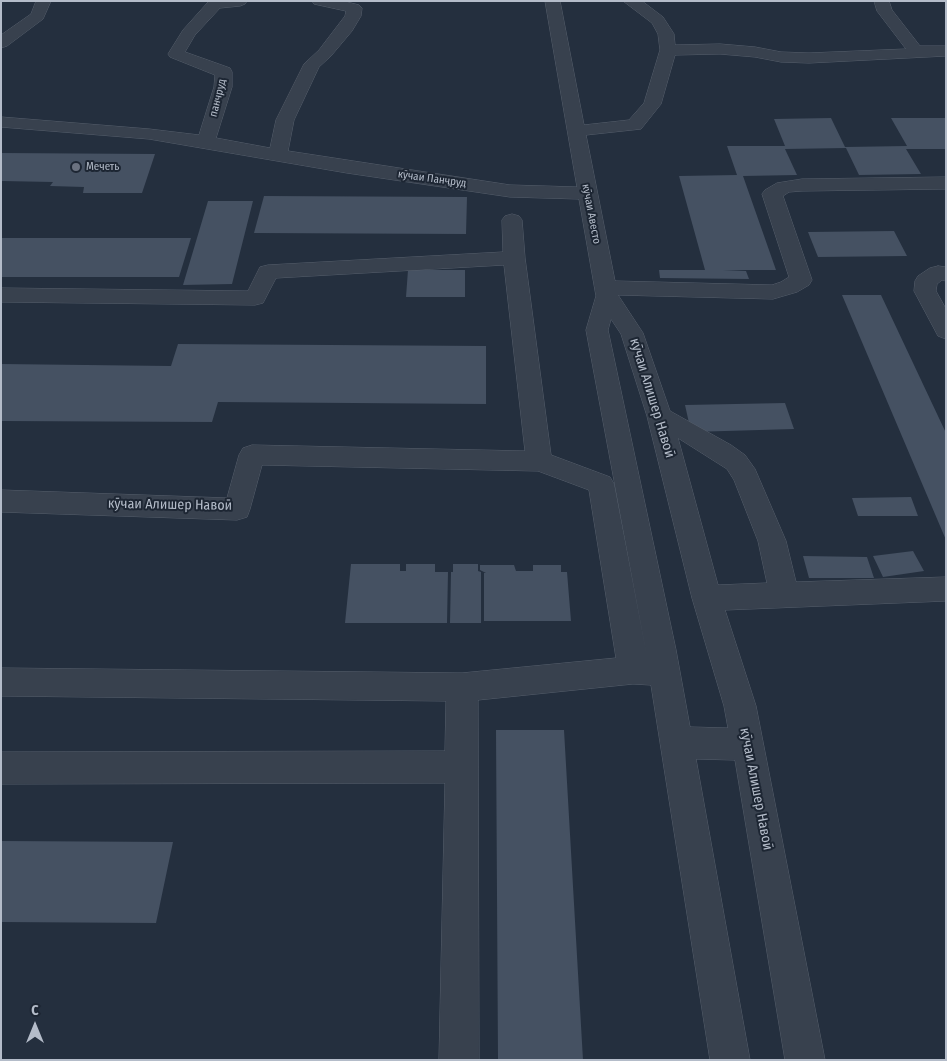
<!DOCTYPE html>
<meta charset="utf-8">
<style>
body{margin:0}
#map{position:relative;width:947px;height:1061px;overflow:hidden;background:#242f3e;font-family:"Fira Sans Condensed",sans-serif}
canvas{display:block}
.frame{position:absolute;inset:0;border:2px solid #b4bcc9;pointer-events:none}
.north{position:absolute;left:10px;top:1001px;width:50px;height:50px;-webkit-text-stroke:4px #1d2633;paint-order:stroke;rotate:0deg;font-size:14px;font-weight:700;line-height:20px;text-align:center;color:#b4bcc9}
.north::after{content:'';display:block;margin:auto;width:18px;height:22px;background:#b4bcc9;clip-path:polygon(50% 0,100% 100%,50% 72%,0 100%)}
</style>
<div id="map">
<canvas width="947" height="1061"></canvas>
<div class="frame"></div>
<div class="north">С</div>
</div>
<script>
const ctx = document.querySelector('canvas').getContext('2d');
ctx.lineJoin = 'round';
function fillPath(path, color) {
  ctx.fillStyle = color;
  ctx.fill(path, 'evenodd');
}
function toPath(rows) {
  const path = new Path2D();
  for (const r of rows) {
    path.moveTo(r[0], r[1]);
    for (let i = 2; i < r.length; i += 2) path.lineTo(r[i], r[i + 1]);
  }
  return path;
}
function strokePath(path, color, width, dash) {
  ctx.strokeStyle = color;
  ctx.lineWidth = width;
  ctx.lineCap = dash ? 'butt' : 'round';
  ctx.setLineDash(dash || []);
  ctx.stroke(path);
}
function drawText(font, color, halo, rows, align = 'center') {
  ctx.font = font + ' "Fira Sans Condensed",sans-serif';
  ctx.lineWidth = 4;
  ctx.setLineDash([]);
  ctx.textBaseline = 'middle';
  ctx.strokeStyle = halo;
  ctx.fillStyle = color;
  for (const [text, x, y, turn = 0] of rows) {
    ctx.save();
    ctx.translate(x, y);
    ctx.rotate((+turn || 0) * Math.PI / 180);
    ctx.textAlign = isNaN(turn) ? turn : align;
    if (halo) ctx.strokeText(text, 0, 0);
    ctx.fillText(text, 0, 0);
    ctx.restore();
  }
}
fillPath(toPath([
 [831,118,845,147,907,146,891,118,946,118,946,149,906,149,921,174,859,175,846,148,785,149,797,175,743,176,776,270,723,270,746,271,749,279,660,278,659,270,705,270,679,176,737,175,727,146,785,146,774,119],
 [1,153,155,154,142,193,83,193,84,187,50,186,53,182,1,181],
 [264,196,467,197,466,234,254,233],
 [208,201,253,201,232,284,183,285],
 [894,231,907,256,818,257,808,232],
 [1,238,191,238,179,277,1,277],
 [408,270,465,270,465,297,406,297],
 [842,295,881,295,946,433,946,540],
 [178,344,486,346,486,404,218,402,212,422,1,421,1,364,171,366],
 [785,403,794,429,691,432,685,405],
 [911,497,918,516,858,516,852,498],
 [913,551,924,571,883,577,873,556],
 [803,556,867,557,874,578,809,578],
 [351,564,400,564,400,571,406,571,406,564,435,564,435,572,448,572,447,623,345,623],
 [453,564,478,564,478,571,481,572,481,623,450,623,451,572,453,572],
 [480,565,514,565,516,571,533,571,533,565,561,565,561,572,567,572,571,621,484,621,484,573,486,573,480,570],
 [496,730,564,730,583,1060,498,1060],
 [1,841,173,842,156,923,1,922]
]), '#455162');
const minor = toPath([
 [36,1,51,1,43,19,7,46,1,48,1,35,31,14,36,1],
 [209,1,247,1,245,4,240,6,220,8,195,35,185,52,230,68,232,72,232,87,216,138,270,148,276,120,304,64,319,50,345,16,346,11,314,4,312,1,343,1,359,5,362,8,361,16,352,31,331,56,319,67,294,120,288,151,510,185,577,187,545,1,560,1,584,125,629,120,644,103,660,50,658,34,652,23,623,1,642,1,663,17,674,34,675,45,720,44,755,47,781,52,809,53,906,49,877,11,874,1,889,1,892,10,920,46,946,46,946,56,809,63,781,62,755,57,720,54,675,55,661,104,641,129,586,135,615,281,772,285,781,282,789,277,762,194,765,190,777,183,802,179,946,177,946,189,802,191,789,192,783,196,812,280,809,285,797,292,773,299,618,295,643,333,670,411,731,445,745,455,755,469,786,541,796,582,946,577,946,601,725,610,756,706,825,1060,785,1060,735,760,696,759,750,1060,710,1060,651,685,633,684,478,700,479,1060,439,1060,445,783,1,784,1,752,445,751,446,701,1,696,1,668,462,673,616,658,589,490,538,471,262,465,250,509,247,517,237,520,1,512,1,490,227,498,239,455,243,448,252,445,525,451,504,265,276,278,263,303,255,305,1,302,1,288,248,291,260,267,268,265,503,252,502,220,505,216,512,214,519,216,522,220,525,258,551,455,610,477,614,484,647,657,586,330,596,296,579,199,510,197,347,173,149,139,1,127,1,117,149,129,199,135,214,87,215,75,170,57,168,54,183,30,209,1],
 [611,319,621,334,647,416,692,598,724,706,728,728,690,727,676,650,608,330,611,319],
 [678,438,727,469,734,480,758,541,767,583,718,585,678,438],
 [938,266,946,267,946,281,942,280,937,284,936,291,946,309,946,339,938,336,914,291,915,281,918,276,930,268,938,266]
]);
strokePath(minor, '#565f6c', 1);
fillPath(minor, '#38414e');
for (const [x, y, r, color] of [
 [76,167,5,"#6b7280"]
]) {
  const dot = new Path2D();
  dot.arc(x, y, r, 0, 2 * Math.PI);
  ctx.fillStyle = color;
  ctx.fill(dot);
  strokePath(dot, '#1d2633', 2);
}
drawText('11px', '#b4bcc9', '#1d2633', [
 ["панчруд",218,98,-76],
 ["кӯчаи Панҷруд",432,179,8],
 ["кӯчаи Авесто",591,214,79]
]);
drawText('11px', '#b4bcc9', '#1d2633', [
 ["Мечеть",86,167]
], 'left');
drawText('14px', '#b4bcc9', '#1d2633', [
 ["кӯчаи Алишер Навоӣ",652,398,73],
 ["кӯчаи Алишер Навоӣ",170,505,1],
 ["кӯчаи Алишер Навоӣ",756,789,79]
]);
</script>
